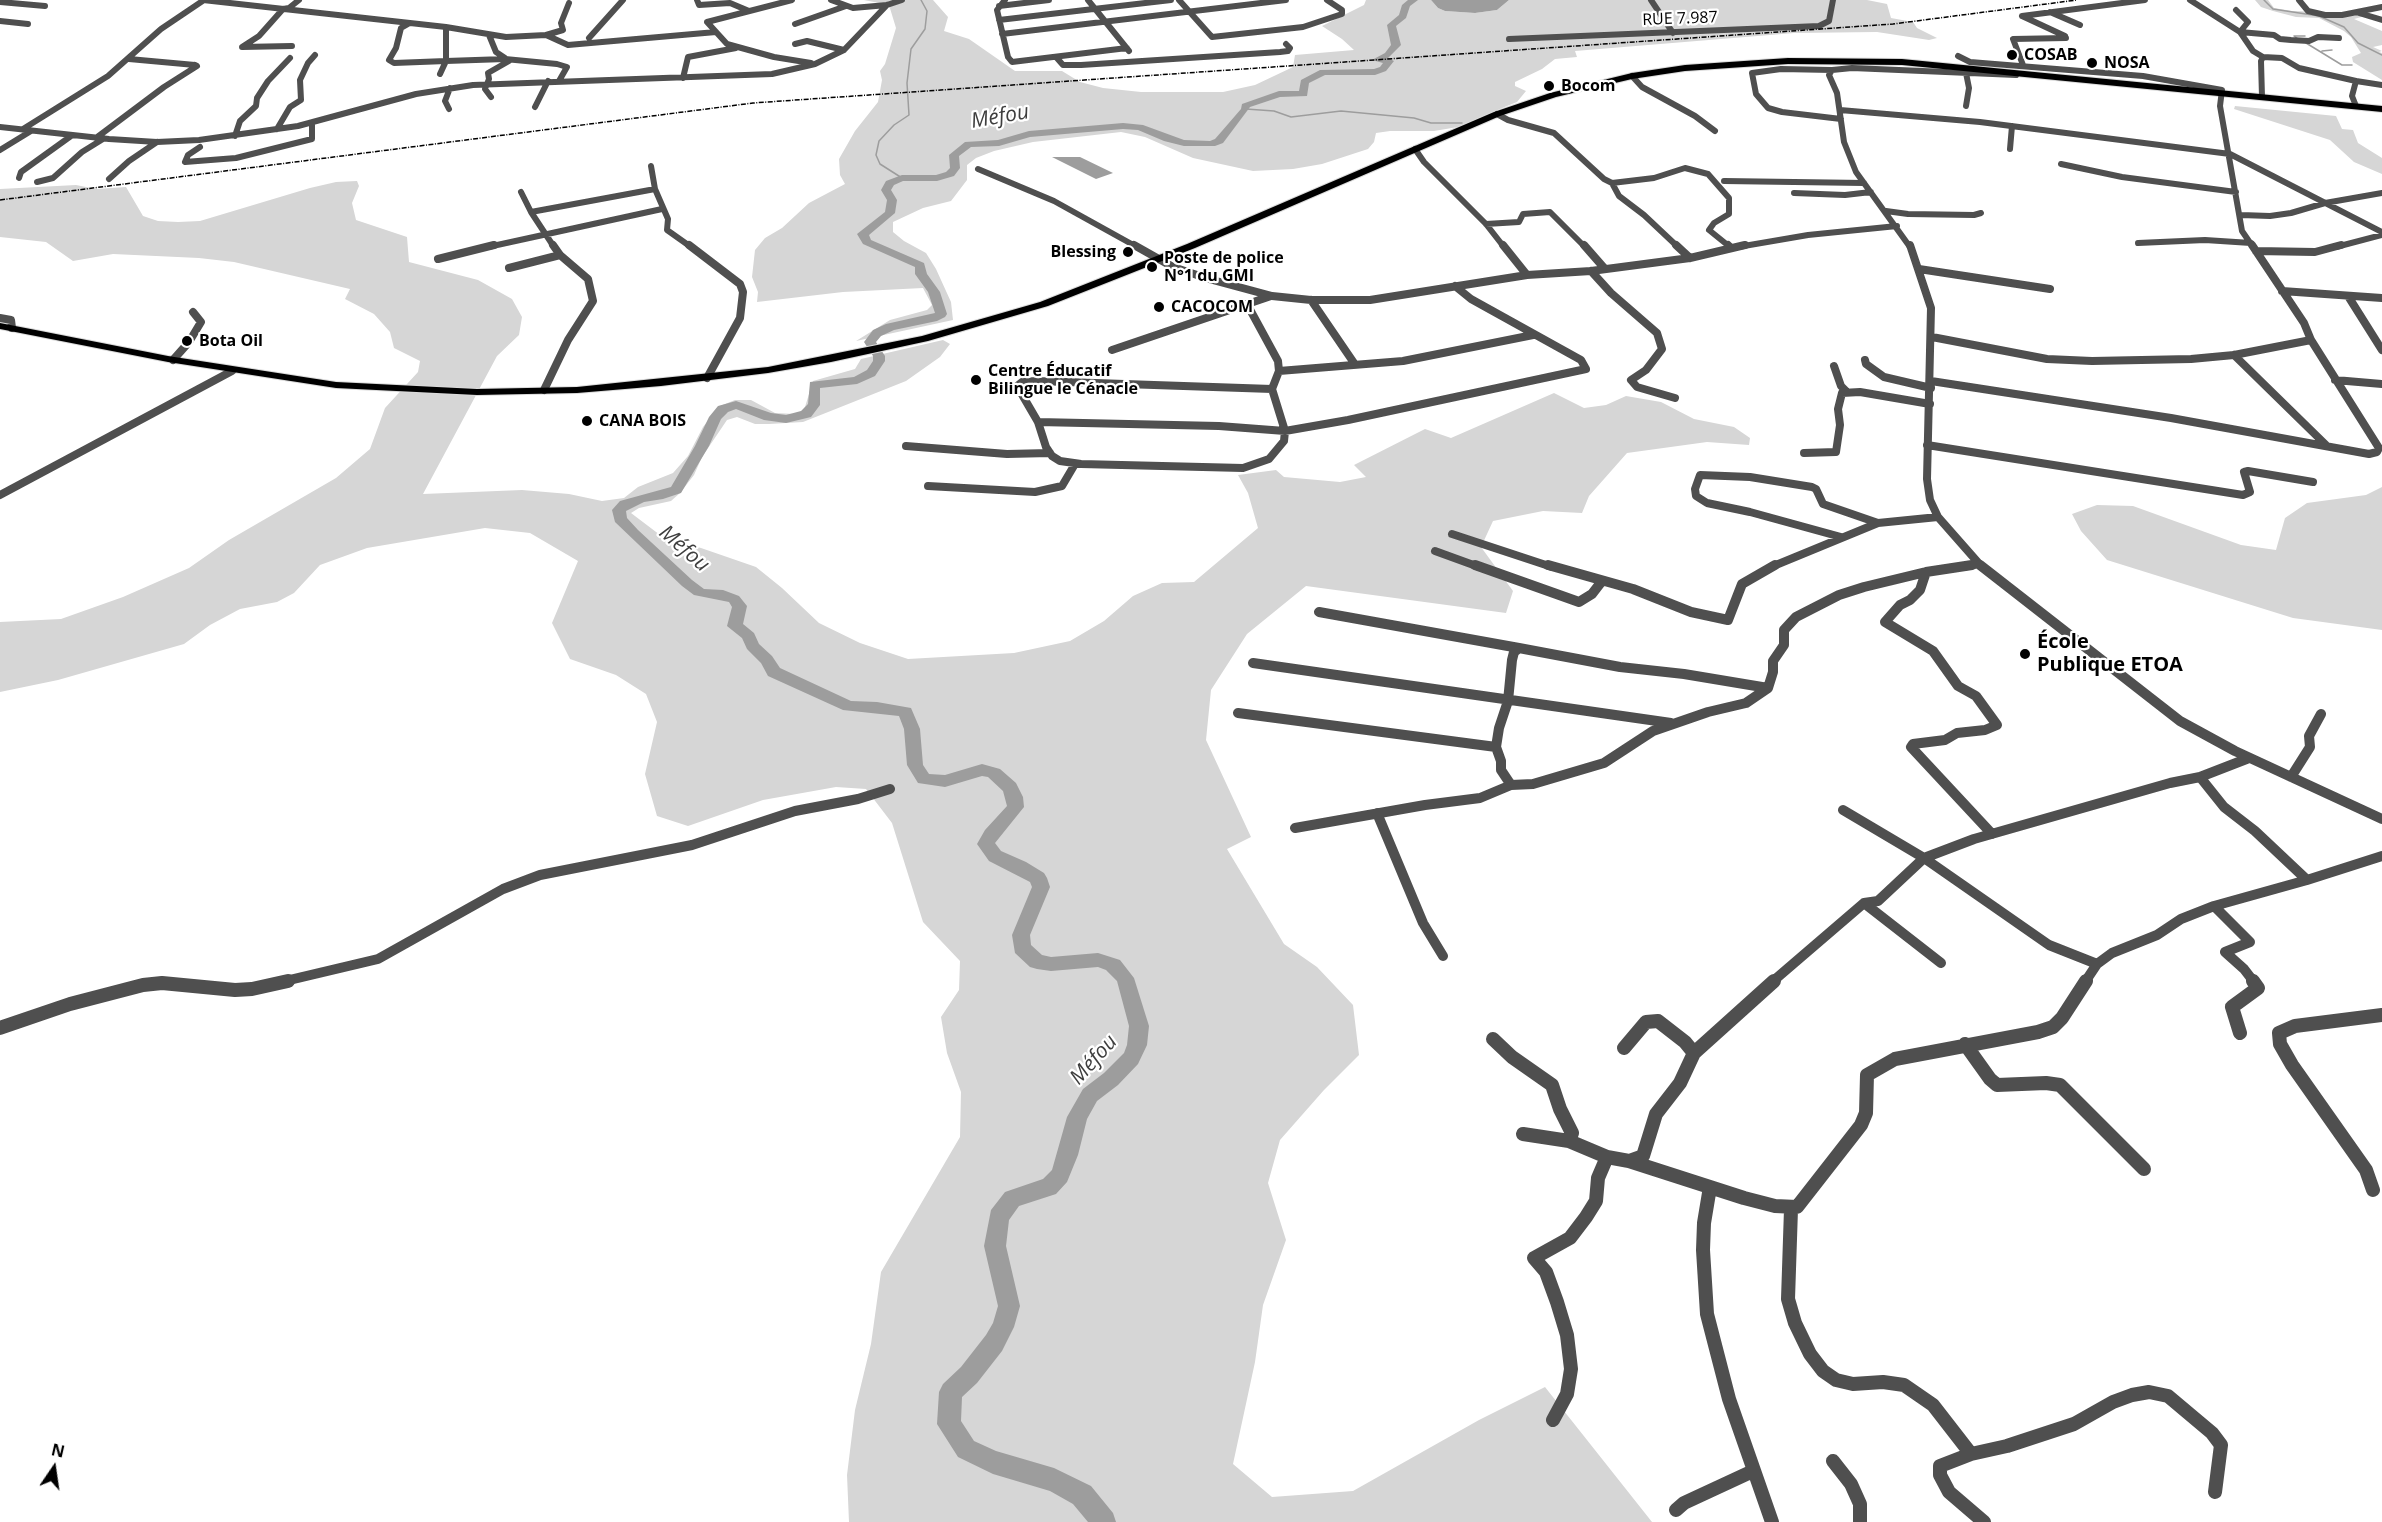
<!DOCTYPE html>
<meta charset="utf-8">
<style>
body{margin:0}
#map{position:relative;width:2382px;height:1522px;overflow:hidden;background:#fff;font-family:"Open Sans",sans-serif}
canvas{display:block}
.north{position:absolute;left:24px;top:1438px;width:60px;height:60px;-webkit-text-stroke:4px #fff;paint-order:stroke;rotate:13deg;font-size:16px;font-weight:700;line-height:24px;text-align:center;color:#000}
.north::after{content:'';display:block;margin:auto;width:21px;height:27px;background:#000;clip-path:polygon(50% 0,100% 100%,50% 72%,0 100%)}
</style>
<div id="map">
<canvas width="2382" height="1522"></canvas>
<div class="north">N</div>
</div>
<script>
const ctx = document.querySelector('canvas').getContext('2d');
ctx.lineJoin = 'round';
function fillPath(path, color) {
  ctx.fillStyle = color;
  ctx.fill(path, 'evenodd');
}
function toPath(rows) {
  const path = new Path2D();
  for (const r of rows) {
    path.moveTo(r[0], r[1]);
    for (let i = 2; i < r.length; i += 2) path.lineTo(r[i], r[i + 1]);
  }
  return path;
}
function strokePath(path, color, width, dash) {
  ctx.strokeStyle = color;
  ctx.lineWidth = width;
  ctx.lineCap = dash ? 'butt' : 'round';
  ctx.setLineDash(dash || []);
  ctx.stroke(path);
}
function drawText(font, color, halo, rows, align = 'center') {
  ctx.font = font + ' "Open Sans",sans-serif';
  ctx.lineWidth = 4.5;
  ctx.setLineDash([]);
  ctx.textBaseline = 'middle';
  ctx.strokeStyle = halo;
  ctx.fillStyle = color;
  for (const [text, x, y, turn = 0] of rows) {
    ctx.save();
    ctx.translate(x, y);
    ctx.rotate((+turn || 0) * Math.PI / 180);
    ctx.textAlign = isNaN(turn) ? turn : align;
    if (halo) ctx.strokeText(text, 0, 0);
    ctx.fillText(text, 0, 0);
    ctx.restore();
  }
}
fillPath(toPath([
 [864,0,933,0,948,17,944,31,969,39,1015,71,1062,71,1080,82,1103,88,1141,92,1223,92,1255,85,1293,67,1295,55,1354,50,1342,39,1322,26,1364,5,1366,0,1431,0,1438,8,1445,11,1475,13,1497,10,1509,0,1867,0,1887,4,1891,18,1913,22,1917,28,1937,38,1929,40,1877,32,1794,33,1575,51,1577,57,1555,59,1542,69,1515,82,1515,86,1526,91,1517,102,1507,106,1458,127,1434,131,1390,131,1376,133,1374,142,1368,149,1322,164,1293,169,1253,171,1193,158,1145,137,1121,132,1033,142,994,151,976,158,967,165,967,180,951,201,923,208,893,222,893,232,904,241,926,253,936,269,951,302,953,320,856,341,890,320,927,310,932,305,923,288,843,292,757,302,758,292,752,277,755,250,765,238,782,228,809,203,845,184,840,175,839,159,855,131,878,102,882,80,880,71,885,64,896,28,889,5],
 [2255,0,2268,0,2274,8,2292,11,2357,13,2365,16,2354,19,2382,31,2382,45,2373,47,2382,51,2379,52,2382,53,2382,80,2353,62,2352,57,2361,53,2351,37,2344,31,2319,18,2296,17,2273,11,2261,7],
 [2235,106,2336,116,2342,129,2353,130,2358,143,2382,158,2382,174,2354,162,2330,140,2234,109],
 [357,181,359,186,352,203,356,220,407,237,409,262,478,280,512,299,522,317,519,335,497,356,423,494,522,490,569,494,602,501,624,498,638,487,673,473,688,456,703,427,720,406,735,400,751,400,775,413,795,414,802,411,805,407,813,381,855,369,861,359,943,340,950,344,940,357,906,381,803,422,769,424,755,424,737,417,727,420,702,457,694,475,680,493,671,501,639,508,631,513,664,538,701,548,756,567,782,588,819,623,860,643,908,659,1014,653,1070,641,1104,621,1133,596,1162,583,1194,582,1258,528,1248,493,1238,475,1276,470,1284,477,1340,482,1366,477,1354,465,1425,429,1451,438,1554,393,1584,408,1606,405,1626,396,1661,402,1694,419,1734,427,1750,438,1749,445,1707,442,1627,453,1589,496,1582,513,1543,511,1493,521,1481,547,1513,591,1506,613,1306,586,1247,634,1211,690,1206,740,1251,837,1227,849,1284,944,1317,967,1353,1005,1359,1055,1324,1090,1280,1140,1268,1183,1286,1240,1263,1305,1255,1362,1233,1464,1272,1497,1353,1491,1479,1420,1545,1387,1652,1522,849,1522,847,1475,855,1410,871,1344,881,1272,960,1137,961,1092,947,1053,941,1017,959,990,960,961,923,922,892,823,866,789,836,787,763,800,688,826,657,816,645,774,657,722,646,694,616,675,570,659,552,623,578,561,530,533,485,528,367,548,320,565,294,593,277,602,240,609,210,625,184,644,58,680,0,692,0,622,61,619,123,597,189,568,229,540,336,478,370,449,385,408,418,372,420,361,394,348,390,332,374,314,345,299,350,289,234,262,199,258,113,254,73,261,46,242,0,237,0,189,76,185,96,189,126,187,143,216,158,221,178,222,200,221,310,188,336,182],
 [2382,487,2382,630,2293,618,2107,560,2081,531,2072,514,2097,505,2133,506,2241,545,2276,550,2285,518,2307,503,2366,495]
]), '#d6d6d6');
fillPath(toPath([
 [1431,0,1509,0,1497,10,1475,13,1445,11,1438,8],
 [1052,157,1080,157,1113,173,1096,179]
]), '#9d9d9d');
strokePath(toPath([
 [2264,0,2273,9,2319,16,2344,27,2358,43,2382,55],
 [2298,39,2294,36,2305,36],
 [2306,43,2342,65,2352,65],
 [2322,51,2332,50],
 [1246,109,1274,111,1291,117,1341,111,1414,118,1431,123,1462,123],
 [902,178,880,164,876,155,879,141,894,125,909,115,907,83,911,49,925,29,927,11,921,0]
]), '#9d9d9d', 1.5);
fillPath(toPath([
 [1408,0,1418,0,1410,6,1406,18,1396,26,1401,45,1388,58,1394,61,1386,71,1375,75,1325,75,1309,83,1307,96,1280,97,1250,107,1223,143,1215,146,1184,146,1164,141,1138,130,1123,129,1030,137,999,146,971,147,959,156,960,168,954,176,937,181,903,181,894,185,891,190,897,200,895,213,869,235,871,240,924,263,927,274,940,292,947,314,945,317,937,321,894,330,881,336,876,342,885,356,885,361,875,376,857,384,820,388,820,405,811,417,786,423,764,420,736,409,728,412,721,419,709,446,681,493,663,499,644,502,626,511,627,518,638,530,692,580,704,589,723,590,739,596,747,606,743,624,754,633,759,644,772,656,780,668,851,701,877,702,911,708,920,729,923,765,929,774,945,775,982,764,1000,769,1016,783,1023,797,1024,807,995,843,1001,851,1026,862,1044,873,1047,878,1050,887,1030,935,1031,945,1042,955,1051,957,1098,953,1120,960,1134,978,1149,1026,1147,1045,1138,1064,1118,1085,1097,1101,1087,1119,1078,1155,1067,1182,1056,1194,1019,1206,1009,1220,1006,1246,1020,1306,1014,1327,1002,1351,977,1383,962,1397,961,1421,974,1441,996,1451,1054,1468,1091,1486,1113,1513,1116,1522,1088,1522,1073,1504,1050,1491,993,1474,958,1457,937,1424,939,1392,943,1384,961,1367,986,1335,993,1323,998,1306,984,1246,991,1210,1005,1192,1043,1179,1052,1170,1067,1117,1083,1089,1104,1073,1124,1053,1127,1045,1129,1026,1117,981,1106,970,1098,967,1051,971,1037,969,1030,967,1015,953,1012,935,1032,887,1030,882,989,861,977,844,985,830,1007,806,1003,791,988,777,982,776,945,787,918,783,907,765,904,729,899,716,843,710,768,676,761,663,747,649,742,638,727,626,732,607,729,602,694,595,682,586,615,522,612,510,620,501,671,487,695,446,709,417,718,406,736,401,771,413,786,415,801,411,808,404,810,382,854,377,867,370,873,361,873,356,864,342,873,330,886,324,935,313,928,292,915,274,915,267,863,244,857,234,885,212,887,200,881,190,886,181,902,175,936,175,946,172,950,168,949,155,965,142,998,140,1029,131,1123,123,1143,125,1184,140,1210,141,1215,139,1222,131,1241,109,1242,104,1279,91,1299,91,1301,80,1320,70,1374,69,1380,67,1383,63,1372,60,1385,53,1391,45,1387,25,1399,15,1402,5,1408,0]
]), '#9d9d9d');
const highway = toPath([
 [1788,58,1902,59,2382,106,2382,112,1902,65,1788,64,1685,71,1632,79,1556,97,1500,116,1195,248,1048,306,928,341,831,362,768,373,661,386,577,393,477,395,336,388,168,362,0,329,0,323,168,356,336,382,477,389,577,387,768,367,922,336,1040,302,1187,244,1494,112,1550,93,1632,73,1685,65,1788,58]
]);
strokePath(highway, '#dbdbdb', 2);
strokePath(toPath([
 [203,0,446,27,506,37,546,35,568,45,716,32],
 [697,0,699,5,730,3,749,11],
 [792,0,707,22,727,44,774,57,811,63],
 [831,0,853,8,887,5,902,0],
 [1005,0,997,10,1008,57,1012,62,1127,48],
 [1088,0,1129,51],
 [1179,0,1212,37,1303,27,1342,14,1342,10,1327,0],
 [1651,0,1673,33],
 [2190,0,2240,32,2253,51,2263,57,2261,61,2262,97],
 [2299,0,2308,11,2325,15,2342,15,2382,7],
 [0,2,45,6],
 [999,6,1049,0],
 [2236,10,2248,22,2240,32,2274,35,2280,39,2291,40,2309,41,2318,37,2339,38],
 [2050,12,2080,25],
 [2359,13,2382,20],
 [2022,16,2145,0],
 [2022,16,2065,36],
 [999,20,1171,0],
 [0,21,28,24],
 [408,24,401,28,396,48,389,60,394,63,446,61,440,74],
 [795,24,846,6],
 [446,27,446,61,505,59,557,64,567,67,559,81],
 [1002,34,1286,0],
 [489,35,496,52,505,58],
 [546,35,563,30,561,23,569,3],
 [589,38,623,0],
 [1509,39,1819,26,1829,21,1833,0],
 [795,44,807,41,844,50],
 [292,46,242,47,259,36,283,9,289,8,299,0],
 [1958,56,1970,62,2143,76,2222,90,2220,106,2242,231,2253,247],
 [1056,57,1063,65,1081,65,1280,52,1288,51,1290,48,1286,44],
 [2263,57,2282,58,2299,68,2356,81,2352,96,2356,106],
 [129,59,195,65],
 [2023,65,2013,39,2066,38],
 [1832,70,1781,69,1752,73,1756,94,1768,108,1782,112,1841,119],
 [1966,73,1969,88,1966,106],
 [1632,76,1642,87,1695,116,1715,131],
 [683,78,688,57,736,48],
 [2356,81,2382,85],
 [491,97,485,89,489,79,488,73,509,61],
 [535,107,548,81],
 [449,109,445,101,450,88],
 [1840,110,1980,122,2230,154,2382,232],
 [1497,114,1508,120,1554,133,1604,179,1612,183,1619,196,1644,215,1678,247],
 [0,127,109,139,157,142,199,140,298,126,416,94,473,85,772,74,815,64,844,50,887,5],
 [23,129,108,76,161,29,204,0],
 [277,129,290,107,301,100,300,80,308,63,315,55],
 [235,136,240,121,256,106,257,98,268,81,290,58],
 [96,138,164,87,197,66,195,65],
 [200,147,188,155,185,162,236,158,312,139,312,123],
 [1415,149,1424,162,1486,224,1504,247],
 [2010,149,2012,126],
 [0,150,31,131],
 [2061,164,2122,177,2236,192],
 [651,166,655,189,668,219,667,230,691,247],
 [978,169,1054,201,1137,247],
 [19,178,21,172,71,136],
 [109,179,129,161,157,142],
 [1724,181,1864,183],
 [37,182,53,178,82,152,103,139],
 [1612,183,1654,178,1685,168,1708,174,1729,198,1729,214,1714,223,1709,230,1730,247],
 [521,192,531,212,554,247],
 [1794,193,1845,195,1871,192],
 [1886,211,1908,214,1974,215,1981,213],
 [531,212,655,189],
 [2241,215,2270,216,2291,213,2325,203,2382,193],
 [1486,224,1519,222,1523,214,1550,212,1585,247],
 [2138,243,2205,240,2251,243],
 [488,247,662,209],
 [1738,247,1808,235,1897,226],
 [1910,247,1856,172,1844,142,1837,93,1829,75,1832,70,1852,68,2016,75],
 [2336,247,2382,235]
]), '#4f4f4f', 6);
strokePath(toPath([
 [689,245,740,284,743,292,740,318,707,378],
 [1134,245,1173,267,1209,279,1272,296,1311,300,1370,300,1527,275,1591,271,1690,258,1745,245],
 [1503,245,1527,275],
 [1584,245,1605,269],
 [1676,245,1690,258],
 [1728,245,1731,248],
 [1910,245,1931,308,1927,479,1930,500,1938,517,1982,567],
 [2256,251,2315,252,2341,245],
 [438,259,494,245],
 [509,268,560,255],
 [1919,269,2050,289],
 [1591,271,1611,293,1657,333,1662,349,1646,370,1631,380,1637,387,1675,398],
 [2282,291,2382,298],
 [2348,296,2382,350],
 [1311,300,1354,363],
 [1247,304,1278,361,1279,371],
 [0,318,11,320,12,328],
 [1932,337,2047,359,2092,361,2191,359,2234,355,2311,340],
 [1112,350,1271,296],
 [2234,355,2326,445],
 [173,360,189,342,201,322,193,312],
 [1865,360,1866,364,1884,377,1931,388],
 [1834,366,1841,386,1846,391],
 [2335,380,2382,384],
 [1036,381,1272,389,1285,431,1284,441,1269,459,1243,468,1081,464,1060,461,1052,456,1046,447,1038,422,1017,386,1022,382,1036,381],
 [1931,381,2171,418,2369,454,2377,452,2379,448,2311,340,2304,323,2252,245],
 [1272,389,1279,371,1403,361,1533,335],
 [544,390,568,340,593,301,588,279,560,255,553,245],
 [1038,422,1219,426,1285,431,1348,420,1586,369,1581,360,1471,299,1455,286],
 [1927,445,2243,495,2250,492,2244,472,2248,471,2313,482],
 [906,446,1007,454,1050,453],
 [1804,453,1836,452,1840,425,1838,409,1842,393,1860,392,1930,404],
 [928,486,1035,492,1062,486,1075,464],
 [0,495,232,371],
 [1452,534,1552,567],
 [1841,537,1750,512,1707,503,1696,496,1695,489,1700,475,1750,477,1812,487,1816,489,1823,504,1878,523],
 [1435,551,1479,567],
 [1771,567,1878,523,1938,517],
 [1962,567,1979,564]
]), '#4f4f4f', 8);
strokePath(toPath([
 [1475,565,1579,602,1592,594,1602,581],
 [1548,565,1633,589,1691,612,1728,620,1742,584,1775,565],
 [1980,565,2180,721,2235,751,2382,819],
 [1926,572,1920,590,1910,600,1900,605,1885,622,1933,651,1958,686,1976,696,1997,725,1985,730,1957,733,1945,740,1913,744,1911,747,1992,834],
 [1319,612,1519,648],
 [1253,663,1671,723],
 [1238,713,1496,747],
 [2291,777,2310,747,2309,736,2321,714],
 [1511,785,1501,770,1501,761,1496,747,1499,728,1508,701,1512,660,1514,652,1519,648,1620,667,1684,674,1768,688],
 [1843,810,1924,858,1974,839,2170,783,2200,777,2249,758],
 [1377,813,1423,923,1443,956],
 [1295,828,1425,805,1480,798,1511,785,1533,784,1604,763,1653,731,1708,712,1746,703,1768,688,1773,672,1773,661,1784,645,1784,630,1796,617,1839,595,1864,587,1926,572,1972,565],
 [2307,880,2382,856],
 [2214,906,2250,942,2225,952,2244,969,2254,982],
 [1941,963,1864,903,1878,901,1924,858,2049,945,2097,964],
 [281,982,378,959,503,889,540,875,692,845,795,811,858,799,890,789],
 [1772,982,1864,903],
 [2085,982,2097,964,2112,953,2157,935,2181,919,2214,906,2307,880,2255,831,2224,807,2200,777]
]), '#4f4f4f', 10);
strokePath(toPath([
 [0,1028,70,1004,143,985,162,983,235,990,252,989,288,981],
 [2240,1033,2232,1007,2258,988,2253,981],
 [1493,1039,1512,1057,1552,1085,1560,1109,1572,1133,1569,1141],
 [1965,1044,1990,1079,1997,1085,2046,1083,2060,1085,2144,1169],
 [1624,1048,1646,1022,1658,1021,1685,1042,1694,1053],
 [1523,1134,1569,1141,1607,1157,1629,1161,1744,1198,1775,1206,1797,1207,1861,1125,1866,1113,1867,1075,1895,1059,2038,1032,2053,1027,2062,1018,2086,981],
 [1629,1161,1643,1156,1656,1114,1680,1083,1694,1053,1774,981],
 [1710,1187,1704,1223,1703,1250,1707,1314,1729,1399,1772,1522],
 [2373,1190,2366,1170,2292,1065,2280,1044,2279,1033,2295,1026,2382,1015],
 [1791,1209,1788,1299,1795,1323,1810,1354,1823,1371,1836,1380,1853,1384,1883,1382,1904,1385,1933,1405,1971,1454,2007,1446,2074,1424,2113,1402,2132,1395,2149,1392,2168,1396,2212,1433,2221,1445,2215,1492],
 [1553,1420,1567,1394,1571,1369,1567,1335,1557,1302,1546,1272,1534,1258,1570,1238,1586,1217,1596,1201,1598,1178,1607,1157],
 [1971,1454,1940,1466,1940,1475,1949,1492,1984,1522],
 [1833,1461,1851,1484,1860,1504,1860,1522],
 [1676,1510,1684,1503,1753,1471]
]), '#4f4f4f', 14);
fillPath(highway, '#000');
strokePath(toPath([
 [0,200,753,103,1893,24,2077,0]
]), '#000', 1.5, [5, 1.5, 1, 1.5]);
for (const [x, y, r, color] of [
 [2012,55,6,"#000"],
 [2092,63,6,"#000"],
 [1549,86,6,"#000"],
 [1128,252,6,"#000"],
 [1152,267,6,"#000"],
 [1159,307,6,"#000"],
 [187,341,6,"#000"],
 [976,380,6,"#000"],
 [587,421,6,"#000"],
 [2025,654,6,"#000"]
]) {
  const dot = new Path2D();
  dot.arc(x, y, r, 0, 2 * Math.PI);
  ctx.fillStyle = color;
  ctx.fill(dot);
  strokePath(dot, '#fff', 2);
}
drawText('16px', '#000', '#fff', [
 ["RUE 7.987",1680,19,-2]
]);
drawText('bold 16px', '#000', '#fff', [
 ["COSAB",2024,55],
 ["NOSA",2104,63],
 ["Bocom",1561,86],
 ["Blessing",1116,252,"right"],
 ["Poste de police",1164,258],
 ["N°1 du GMI",1164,276],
 ["CACOCOM",1171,307],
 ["Bota Oil",199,341],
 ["Centre Éducatif",988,371],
 ["Bilingue le Cénacle",988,389],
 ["CANA BOIS",599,421]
], 'left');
drawText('bold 20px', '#000', '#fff', [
 ["École",2037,642],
 ["Publique ETOA",2037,665]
], 'left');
drawText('italic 21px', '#3e3e3e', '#fff', [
 ["Méfou",1000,117,-10],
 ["Méfou",684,549,41],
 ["Méfou",1094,1060,-48]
]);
</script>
